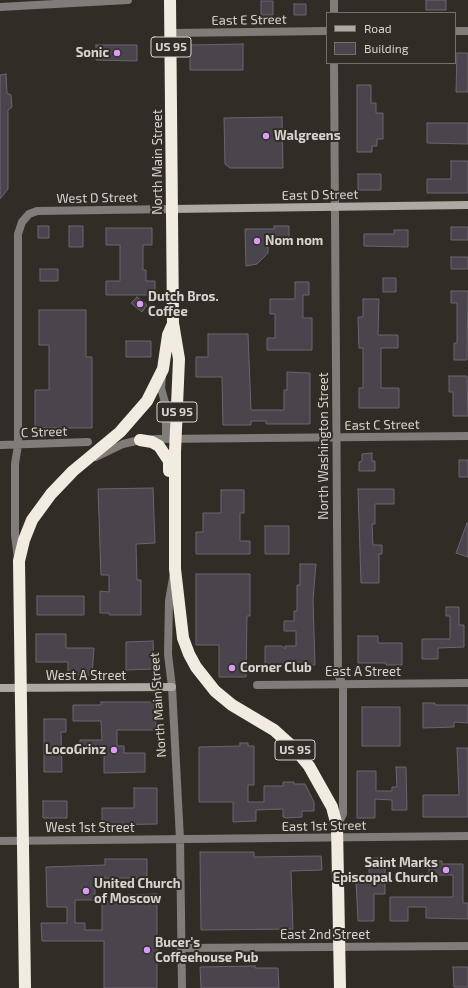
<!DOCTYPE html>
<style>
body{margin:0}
#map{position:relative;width:468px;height:988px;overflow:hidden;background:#312d26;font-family:"Exo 2",sans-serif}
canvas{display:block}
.legend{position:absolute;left:326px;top:12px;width:130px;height:52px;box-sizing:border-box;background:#312d26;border:1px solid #73706a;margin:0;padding:5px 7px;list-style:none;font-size:12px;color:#d7d4cf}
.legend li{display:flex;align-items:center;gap:8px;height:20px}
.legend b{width:20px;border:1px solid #73706a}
</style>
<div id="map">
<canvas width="468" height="988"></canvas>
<ul class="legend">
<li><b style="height:5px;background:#ada9a3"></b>Road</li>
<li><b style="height:11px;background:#4a454c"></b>Building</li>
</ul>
</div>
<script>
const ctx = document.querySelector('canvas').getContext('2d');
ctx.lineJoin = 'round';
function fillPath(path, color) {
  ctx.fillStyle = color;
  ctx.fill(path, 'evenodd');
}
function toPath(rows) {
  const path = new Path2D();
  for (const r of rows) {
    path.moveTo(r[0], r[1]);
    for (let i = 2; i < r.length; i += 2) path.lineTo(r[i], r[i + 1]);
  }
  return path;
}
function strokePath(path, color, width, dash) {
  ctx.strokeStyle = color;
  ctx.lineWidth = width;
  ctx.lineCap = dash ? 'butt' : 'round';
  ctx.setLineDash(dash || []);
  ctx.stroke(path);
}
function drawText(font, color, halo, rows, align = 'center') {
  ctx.font = font + ' "Exo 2",sans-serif';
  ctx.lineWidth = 4;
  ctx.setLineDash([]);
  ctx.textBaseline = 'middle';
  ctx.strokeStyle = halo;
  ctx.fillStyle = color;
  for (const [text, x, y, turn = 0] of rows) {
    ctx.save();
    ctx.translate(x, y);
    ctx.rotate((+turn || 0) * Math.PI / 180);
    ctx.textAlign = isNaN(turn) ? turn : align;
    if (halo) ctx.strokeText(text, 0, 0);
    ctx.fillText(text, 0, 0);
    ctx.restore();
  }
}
const building = toPath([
 [426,0,446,0,446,10,426,10,426,0],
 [261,1,273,1,273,15,261,15,261,1],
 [294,4,306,4,306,15,294,15,294,4],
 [243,44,243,70,190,70,190,45,243,44],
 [96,45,137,45,137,61,96,60,96,45],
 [457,53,468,53,468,92,456,92,457,53],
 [6,74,7,93,11,95,12,107,8,110,8,189,0,199,0,75,6,74],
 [357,85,371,85,371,103,376,103,376,113,383,113,383,139,377,139,377,146,372,146,372,152,357,152,357,85],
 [282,117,283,168,230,168,225,164,224,118,282,117],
 [427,123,468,123,468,144,427,143,427,123],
 [451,161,468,161,468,193,427,193,427,179,451,179,451,161],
 [358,174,381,174,381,190,358,190,358,174],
 [38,226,49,226,49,238,38,238,38,226],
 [69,226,83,226,83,247,69,247,69,226],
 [274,226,289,226,289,240,268,240,268,253,257,264,246,266,245,229,274,229,274,226],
 [451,227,468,227,468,240,451,240,451,227],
 [106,228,152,228,152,245,143,245,143,270,146,270,146,281,155,281,155,295,106,295,106,281,120,281,120,245,106,245,106,228],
 [394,230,408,230,408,247,364,246,364,234,394,234,394,230],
 [451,257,468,257,468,269,451,269,451,257],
 [40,269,58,269,58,281,40,281,40,269],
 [383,278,396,278,396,292,383,292,383,278],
 [295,282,309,282,309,295,303,295,303,318,312,318,312,350,267,350,267,338,275,338,275,314,270,314,270,299,295,299,295,282],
 [451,291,468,291,467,360,454,360,454,343,457,343,457,303,451,303,451,291],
 [137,297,147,305,142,312,131,303,137,297],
 [363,299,379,299,378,335,398,335,398,348,381,348,381,388,399,388,399,408,359,408,359,388,363,388,363,348,359,348,358,317,363,317,363,299],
 [39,310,86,310,86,357,92,357,92,428,35,428,35,390,49,390,49,345,39,345,39,310],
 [208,334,248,334,251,410,284,410,284,390,287,390,287,372,310,373,310,424,266,424,266,421,251,421,251,425,223,425,222,377,196,377,196,357,208,357,208,334],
 [126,341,151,341,151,357,126,357,126,341],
 [449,376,467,376,468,416,453,416,453,392,449,392,449,376],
 [372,453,372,461,375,461,375,471,359,471,359,462,362,461,362,454,372,453],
 [459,460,468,460,468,477,459,477,459,460],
 [153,488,155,543,136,544,137,580,141,580,141,615,109,615,109,613,100,613,100,591,109,592,109,575,101,575,98,489,153,488],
 [358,489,394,489,394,504,375,504,375,524,372,524,373,545,382,545,382,554,379,554,379,583,361,583,358,489],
 [221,490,244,490,244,513,240,513,240,541,250,541,250,554,196,554,196,532,203,532,203,513,221,513,221,490],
 [467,523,468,523,468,557,456,553,467,523],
 [265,526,289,526,289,554,265,554,265,526],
 [300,564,316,564,313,600,315,665,265,664,265,646,282,646,285,649,285,646,296,646,296,631,284,631,284,621,294,621,294,611,297,611,297,585,300,585,300,564],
 [196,574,250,574,250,616,247,616,246,677,219,677,219,645,196,645,196,574],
 [37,596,84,596,84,615,37,615,37,596],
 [446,607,459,607,459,625,464,625,464,647,438,648,438,659,422,659,422,639,450,639,450,616,446,616,446,607],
 [36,634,66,634,66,648,94,648,92,675,68,675,68,662,36,662,36,634],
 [358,636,378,636,378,643,402,643,402,665,386,665,386,663,358,663,358,636],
 [153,641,154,669,126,670,126,642,153,641],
 [101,702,155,702,156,730,117,730,117,746,124,746,124,753,145,753,145,772,104,773,104,753,80,753,80,740,102,740,101,721,73,721,73,705,101,705,101,702],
 [423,703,435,703,435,705,468,705,468,723,454,722,454,727,423,728,423,703],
 [362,707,400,707,400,746,362,746,362,707],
 [44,719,66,719,66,732,61,732,62,772,44,772,44,719],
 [240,743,248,743,248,746,254,746,254,785,248,785,248,802,264,802,264,786,283,786,283,782,294,782,294,784,305,784,314,802,314,811,302,811,302,817,286,818,283,817,283,809,256,810,256,821,233,822,233,802,199,802,199,747,240,746,240,743],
 [457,748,468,748,468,817,423,817,423,795,459,795,457,748],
 [396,767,406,767,407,810,392,810,392,800,375,799,375,818,357,818,357,771,376,771,376,791,392,791,392,787,397,787,396,767],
 [134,788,157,788,157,824,102,825,102,808,134,808,134,788],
 [43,801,67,801,67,818,43,818,43,801],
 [200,852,254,852,254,857,321,856,322,870,291,871,293,929,201,930,200,852],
 [369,858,385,858,385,894,374,894,374,921,358,921,356,881,369,881,369,858],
 [105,859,147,859,147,878,95,878,95,900,75,900,75,923,85,923,85,930,102,930,102,902,128,901,128,895,157,894,157,988,104,988,104,941,42,941,41,923,67,923,67,907,47,907,46,867,105,865,105,859],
 [432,861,442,861,442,864,463,864,463,903,468,903,468,919,426,918,426,907,408,907,408,921,390,921,390,897,453,897,453,875,429,875,429,865,432,865,432,861],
 [255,966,255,968,278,968,279,988,201,988,200,967,255,966],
 [453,967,468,967,468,987,454,987,453,967]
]);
fillPath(building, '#4a454c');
strokePath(building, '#6a656d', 1);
strokePath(toPath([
 [334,0,334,13],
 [0,7,128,0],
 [455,31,468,31],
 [171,33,327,31],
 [334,63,338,675,343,684,343,814,337,826],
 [162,376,161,388,166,406,166,439],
 [0,445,88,442],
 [96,457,123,444,140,440,158,439,468,436],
 [18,559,15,535,15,464,18,445,18,234,22,222,29,214,37,211,172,209],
 [173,578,169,601,168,654,172,687,180,839,182,988],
 [257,685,468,683],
 [0,841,468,836],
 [181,948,468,946]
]), '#7f7c79', 8);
strokePath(toPath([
 [172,209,468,205],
 [0,688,172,687]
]), '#ada9a3', 8);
strokePath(toPath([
 [170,0,173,323,179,359,175,452,175,569,183,638,189,654,196,667,215,691,232,705,274,730,294,748,309,766,332,807,337,826,340,988],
 [140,440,152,442,159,446,169,461,169,471],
 [25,988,19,561,24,540,32,520,51,494,73,471,120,432,147,401,163,369,168,335,172,326]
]), '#f1ebe2', 12);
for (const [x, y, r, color] of [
 [117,53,4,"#da9af6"],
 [266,136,4,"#da9af6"],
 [257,241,4,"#da9af6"],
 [140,304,4,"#da9af6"],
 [232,668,4,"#da9af6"],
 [114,750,4,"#da9af6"],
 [446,870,4,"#da9af6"],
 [86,891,4,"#da9af6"],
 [147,950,4,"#da9af6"]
]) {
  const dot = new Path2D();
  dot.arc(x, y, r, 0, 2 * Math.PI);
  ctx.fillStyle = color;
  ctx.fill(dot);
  strokePath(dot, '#312d26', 1.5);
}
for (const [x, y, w] of [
 [171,47,40],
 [177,412,40],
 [295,750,40]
]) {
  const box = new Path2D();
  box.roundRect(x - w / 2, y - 10, w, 20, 3);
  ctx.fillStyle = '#312d26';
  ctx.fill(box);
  strokePath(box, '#d7d4cf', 1);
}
drawText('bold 12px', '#d7d4cf', null, [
 ["US 95",171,47],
 ["US 95",177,412],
 ["US 95",295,750]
]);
drawText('13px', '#d7d4cf', '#312d26', [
 ["East E Street",249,20,-1],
 ["North Main Street",158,162,-90],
 ["East D Street",320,195,-1],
 ["West D Street",97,198,-1],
 ["East C Street",382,425,-1],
 ["C Street",44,432,-2],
 ["North Washington Street",324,446,-90],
 ["East A Street",363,672],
 ["West A Street",86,676],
 ["North Main Street",158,705,-94],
 ["East 1st Street",324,826,-1],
 ["West 1st Street",90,828],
 ["East 2nd Street",325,935]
]);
drawText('bold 13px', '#d7d4cf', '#312d26', [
 ["Sonic",109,53,"right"],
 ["Walgreens",274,136],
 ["Nom nom",265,241],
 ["Dutch Bros.",148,297],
 ["Coffee",148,312],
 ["Corner Club",240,668],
 ["LocoGrinz",106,750,"right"],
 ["Saint Marks",438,863,"right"],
 ["Episcopal Church",438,878,"right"],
 ["United Church",94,884],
 ["of Moscow",94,899],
 ["Bucer's",155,943],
 ["Coffeehouse Pub",155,958]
], 'left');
</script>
